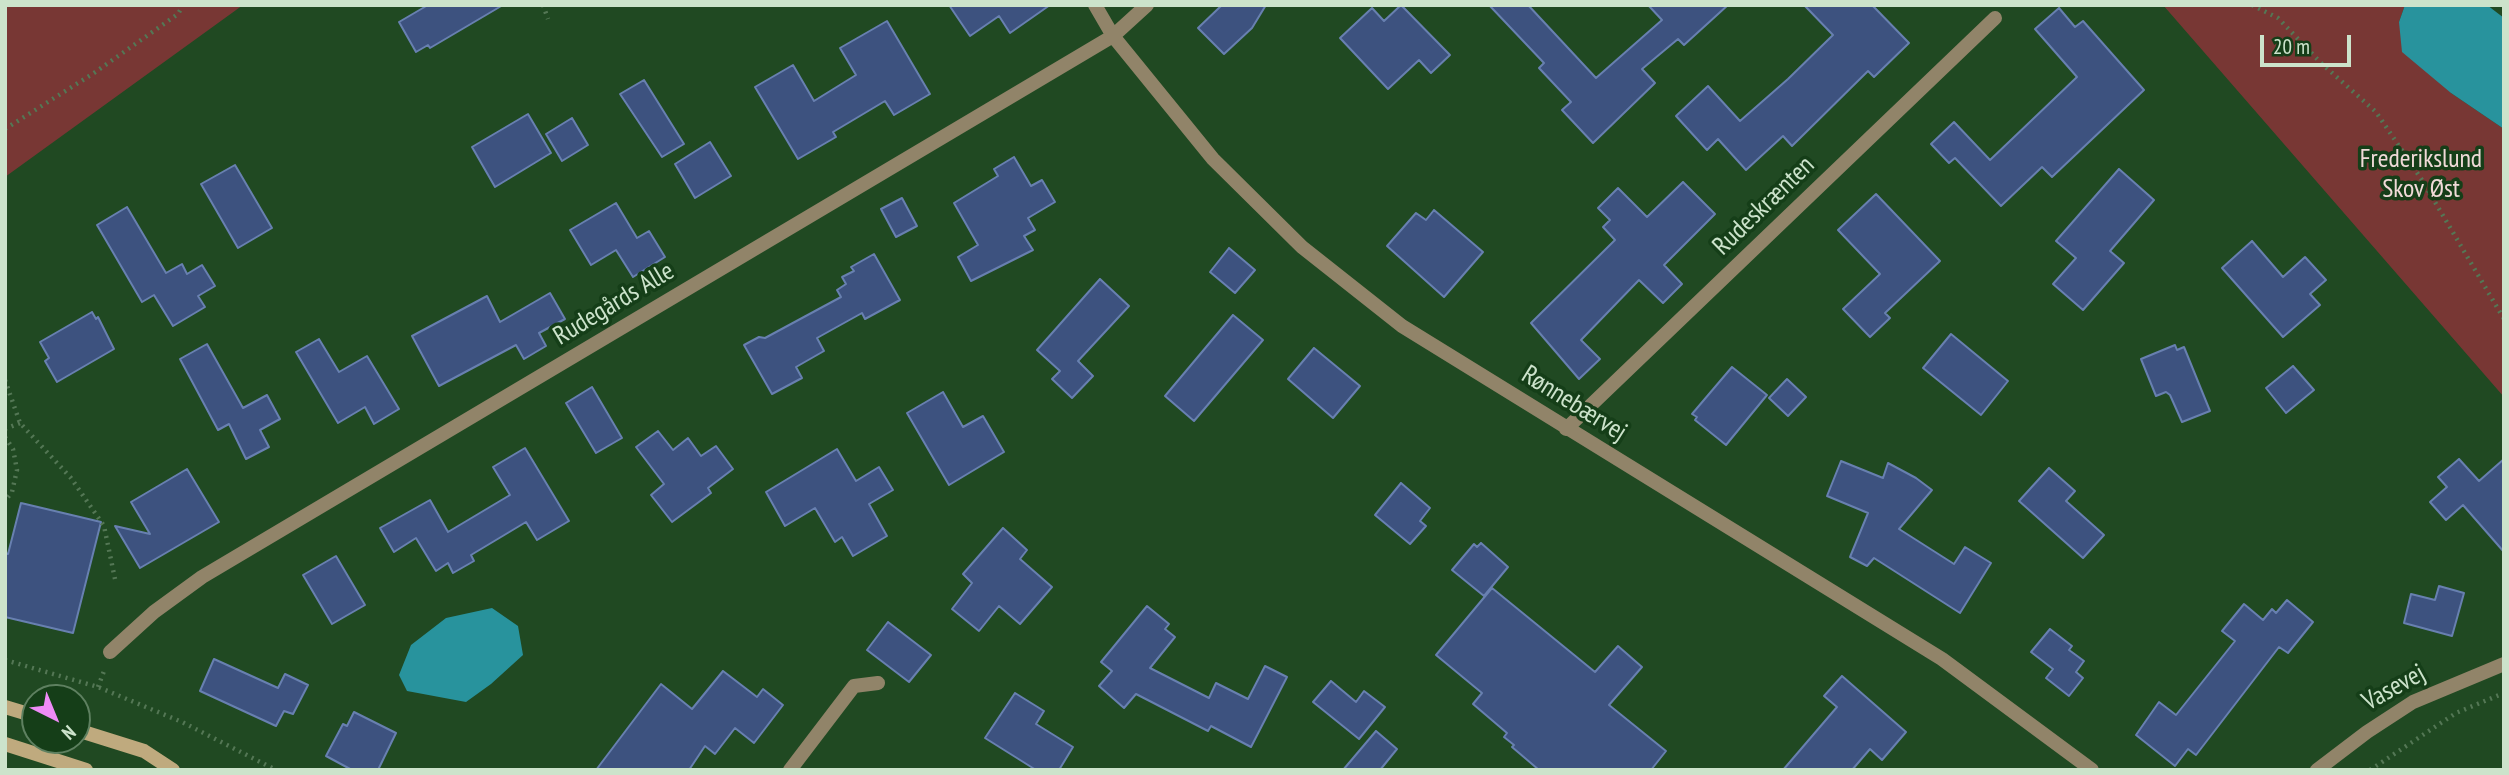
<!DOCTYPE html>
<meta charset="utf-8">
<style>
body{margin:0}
#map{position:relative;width:2509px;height:775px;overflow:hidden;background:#204922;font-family:"PT Sans Narrow",sans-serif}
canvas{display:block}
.frame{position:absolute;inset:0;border:7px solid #cce3cb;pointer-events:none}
.north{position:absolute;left:21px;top:684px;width:70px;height:70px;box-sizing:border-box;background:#153e18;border:2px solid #5e8060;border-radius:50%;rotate:137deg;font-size:19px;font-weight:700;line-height:28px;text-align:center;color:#cce3cb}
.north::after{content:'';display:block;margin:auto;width:24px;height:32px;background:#ef8bf7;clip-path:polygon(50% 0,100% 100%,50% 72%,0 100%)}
.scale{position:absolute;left:2260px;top:35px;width:91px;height:32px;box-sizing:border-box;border:4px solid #cce3cb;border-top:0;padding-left:9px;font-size:21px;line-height:24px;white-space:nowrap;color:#cce3cb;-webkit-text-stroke:5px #153e18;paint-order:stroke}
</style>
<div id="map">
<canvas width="2509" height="775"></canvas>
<div class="frame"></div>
<div class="north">N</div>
<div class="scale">20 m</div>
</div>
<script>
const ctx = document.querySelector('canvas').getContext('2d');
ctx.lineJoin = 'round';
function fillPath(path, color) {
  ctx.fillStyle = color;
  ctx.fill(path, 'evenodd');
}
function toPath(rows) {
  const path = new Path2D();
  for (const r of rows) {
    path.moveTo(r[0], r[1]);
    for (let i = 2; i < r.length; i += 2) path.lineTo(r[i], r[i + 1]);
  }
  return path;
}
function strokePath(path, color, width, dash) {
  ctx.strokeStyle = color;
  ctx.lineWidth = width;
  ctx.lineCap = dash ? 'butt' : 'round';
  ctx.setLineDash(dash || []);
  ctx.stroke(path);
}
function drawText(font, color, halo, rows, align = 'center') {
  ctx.font = font + ' "PT Sans Narrow",sans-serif';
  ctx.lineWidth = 7;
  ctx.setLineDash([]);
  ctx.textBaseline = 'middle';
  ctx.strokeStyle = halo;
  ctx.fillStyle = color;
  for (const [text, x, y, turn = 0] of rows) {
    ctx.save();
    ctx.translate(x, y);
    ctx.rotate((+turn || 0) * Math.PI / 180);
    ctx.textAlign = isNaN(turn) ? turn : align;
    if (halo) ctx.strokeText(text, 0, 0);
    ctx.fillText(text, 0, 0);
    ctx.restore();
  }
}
fillPath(toPath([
 [5,5,243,5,5,177],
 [2163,5,2405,5,2399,22,2451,93,2504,129,2504,397]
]), '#783734');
fillPath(toPath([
 [2405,5,2487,5,2504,18,2504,129,2451,93,2402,52,2399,22],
 [492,608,518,626,523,655,491,684,466,702,407,691,399,675,411,645,446,618]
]), '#28939d');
const building = toPath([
 [428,5,503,5,430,48,428,45,416,52,399,22,428,5],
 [949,5,1050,5,1010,33,999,16,970,36,949,5],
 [1222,5,1266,5,1252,28,1224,54,1198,28,1222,5],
 [1401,5,1450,55,1431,73,1419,60,1388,89,1340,38,1372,8,1384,21,1401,5],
 [1489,5,1528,5,1596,78,1662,20,1648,5,1728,5,1684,45,1678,39,1642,69,1655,83,1593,143,1562,110,1571,102,1539,68,1544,63,1489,5],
 [1804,5,1872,5,1909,43,1874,77,1868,71,1792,146,1783,136,1746,170,1718,139,1707,150,1676,116,1708,86,1740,121,1788,79,1833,35,1804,5],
 [2059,8,2075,27,2083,21,2144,90,2052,177,2042,167,2001,206,1955,158,1949,163,1931,144,1954,122,1990,160,2077,77,2035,29,2059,8],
 [887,21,930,94,894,115,885,101,833,132,836,137,798,159,755,87,793,65,814,101,856,75,840,48,887,21],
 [644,80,684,144,662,157,620,94,644,80],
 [528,114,551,153,495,187,472,147,528,114],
 [572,118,588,145,562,161,546,134,572,118],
 [710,142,731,176,695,198,675,164,710,142],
 [1014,157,1031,186,1042,180,1055,202,1028,218,1035,230,1024,236,1033,250,971,281,958,257,978,245,954,203,998,176,994,169,1014,157],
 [235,165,272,228,238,248,201,184,235,165],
 [2119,169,2154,200,2110,251,2124,263,2083,310,2053,284,2076,258,2056,241,2119,169],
 [1683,182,1715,214,1664,265,1682,284,1663,303,1639,280,1581,340,1600,359,1579,379,1531,323,1615,240,1603,227,1610,220,1598,208,1618,188,1647,217,1683,182],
 [1876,194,1940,261,1885,313,1890,318,1870,337,1843,309,1880,274,1838,230,1876,194],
 [902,198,917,226,896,237,881,209,902,198],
 [616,203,637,238,649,231,665,257,633,277,616,250,591,265,570,230,616,203],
 [127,207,166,273,182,264,187,274,202,265,215,286,198,296,205,307,173,326,154,295,142,302,97,225,127,207],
 [1434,210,1483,252,1444,297,1387,246,1416,213,1426,220,1434,210],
 [2252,241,2283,277,2305,257,2326,280,2310,294,2320,305,2283,337,2222,268,2252,241],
 [1229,248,1255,270,1235,293,1210,272,1229,248],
 [874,254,900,300,865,319,862,313,817,338,824,351,796,367,802,378,772,394,744,345,759,337,765,338,841,297,837,290,846,284,842,277,854,271,851,267,874,254],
 [1100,279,1129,306,1078,361,1093,376,1072,398,1052,379,1060,371,1037,350,1100,279],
 [550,293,565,319,539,333,546,346,524,359,516,345,439,386,412,336,487,296,500,322,550,293],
 [92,312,96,319,98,317,114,349,57,382,45,361,49,358,40,342,92,312],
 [1233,315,1263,340,1194,421,1165,396,1233,315],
 [1951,334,2008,381,1981,415,1923,368,1951,334],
 [319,339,339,372,367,356,399,409,374,424,365,407,338,423,296,352,319,339],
 [207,344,243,408,267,395,280,419,260,430,269,447,246,459,229,424,218,430,180,359,207,344],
 [2175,345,2177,350,2184,347,2210,411,2182,422,2170,395,2166,392,2156,396,2141,359,2175,345],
 [1314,348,1360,386,1333,418,1288,379,1314,348],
 [2293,366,2314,390,2286,413,2266,388,2293,366],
 [1732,367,1767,395,1726,445,1695,420,1697,417,1692,414,1732,367],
 [1787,379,1806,397,1788,416,1769,398,1787,379],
 [592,387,622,438,596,453,566,403,592,387],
 [943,392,963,427,983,416,1004,452,949,485,907,413,943,392],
 [658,431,673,450,688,438,701,456,716,446,733,469,708,488,711,493,672,522,651,495,664,484,636,447,658,431],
 [525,448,569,521,537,540,526,522,471,555,474,561,453,573,448,563,436,571,416,538,394,552,380,528,430,500,448,532,510,495,493,467,525,448],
 [837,449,856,481,879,467,893,490,869,504,887,536,853,556,842,537,835,542,815,508,785,526,766,492,837,449],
 [2459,459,2479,481,2504,459,2504,552,2463,505,2446,520,2430,502,2447,487,2438,477,2459,459],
 [1841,461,1883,478,1888,463,1916,478,1932,490,1899,529,1954,564,1965,547,1991,563,1960,613,1874,558,1867,566,1850,557,1868,513,1827,496,1841,461],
 [2049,468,2075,491,2066,501,2104,535,2083,558,2019,501,2049,468],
 [187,469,219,522,140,568,115,526,150,534,131,502,187,469],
 [1401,483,1430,508,1420,521,1426,526,1410,544,1375,515,1401,483],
 [21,503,101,522,73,633,5,617,5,553,8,554,21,503],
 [1003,528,1027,550,1020,559,1052,587,1020,624,999,606,979,631,952,609,972,583,963,574,1003,528],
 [1481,543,1508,567,1484,596,1452,570,1474,544,1477,547,1481,543],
 [336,556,365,605,332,624,303,575,336,556],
 [2439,586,2464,593,2452,636,2404,623,2411,594,2435,600,2439,586],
 [1492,588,1595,672,1618,646,1642,667,1609,705,1666,751,1651,770,1539,770,1512,747,1514,745,1504,737,1507,733,1473,704,1482,693,1436,655,1492,588],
 [2287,600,2313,622,2288,653,2279,647,2196,755,2188,749,2175,766,2136,735,2159,702,2176,715,2235,641,2222,631,2244,604,2263,620,2272,609,2276,613,2287,600],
 [1147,606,1169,624,1165,629,1175,637,1150,668,1209,698,1216,683,1248,699,1265,666,1287,677,1251,747,1211,726,1208,731,1136,694,1124,708,1099,686,1112,671,1101,662,1147,606],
 [888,622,931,655,909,682,867,650,888,622],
 [2050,629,2072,646,2069,650,2084,661,2076,672,2083,678,2069,696,2046,678,2053,669,2031,652,2050,629],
 [214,659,278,688,285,674,308,685,293,714,284,711,276,726,200,691,214,659],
 [723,671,757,697,763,689,783,705,754,743,735,728,715,754,705,746,689,770,596,770,661,684,692,709,723,671],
 [1842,676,1906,732,1882,760,1870,749,1852,770,1783,770,1837,707,1824,696,1842,676],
 [1331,681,1356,702,1364,691,1385,707,1359,739,1313,702,1331,681],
 [1015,693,1044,711,1036,724,1073,747,1059,770,1036,770,985,738,1015,693],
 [354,712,396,733,378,770,352,770,326,756,343,724,347,726,354,712],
 [1376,731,1397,749,1380,770,1343,770,1376,731]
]);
fillPath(building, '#3d527f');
strokePath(building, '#6880b0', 2);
strokePath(toPath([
 [543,5,548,19],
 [2252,5,2278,18,2321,63,2376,112,2422,180,2504,319],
 [5,129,94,73,178,14,183,5],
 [5,380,20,423,71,478,104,526,115,579],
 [5,429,20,423],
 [5,437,13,449,17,470,12,492,5,501],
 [5,660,98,687,182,722,276,770],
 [98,687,104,671],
 [2370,770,2456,713,2504,693]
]), '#547755', 4.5, [2, 5]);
strokePath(toPath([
 [1095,5,1113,36,1213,159,1302,247,1402,326,1942,659,2092,770],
 [1566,429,1995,18],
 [110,652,154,612,202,577,1113,36,1147,5],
 [790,770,854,686,878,683]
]), '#918469', 14);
strokePath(toPath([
 [2317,770,2367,732,2413,702,2504,664]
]), '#918469', 14);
strokePath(toPath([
 [5,707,35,716],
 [77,730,144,751,173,770],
 [5,744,86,770]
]), '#bfaa7e', 14);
drawText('26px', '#f0dad8', '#153e18', [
 ["Frederikslund",2421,160],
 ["Skov Øst",2421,190]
]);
drawText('26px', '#cce3cb', '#153e18', [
 ["Rudeskrænten",1764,206,-44],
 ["Rudegårds Alle",614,304,-31],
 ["Rønnebærvej",1574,404,32],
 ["Vasevej",2394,688,-29]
]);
</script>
